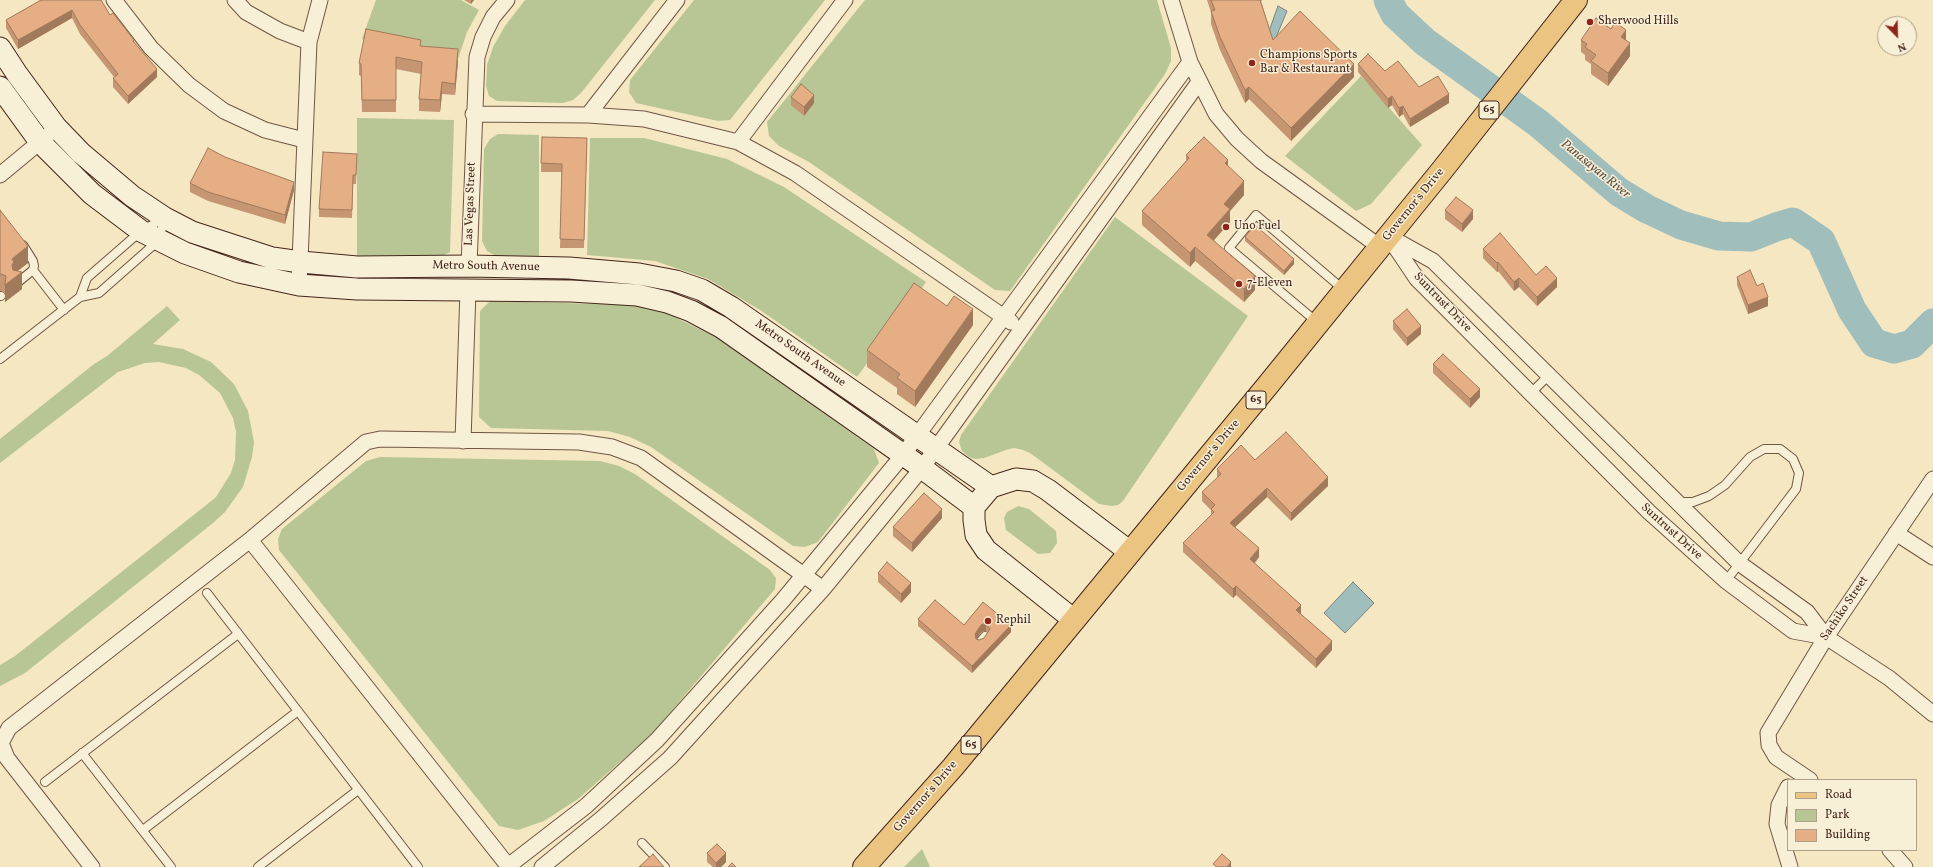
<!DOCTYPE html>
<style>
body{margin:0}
#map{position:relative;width:1933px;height:867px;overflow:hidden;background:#f5e7c1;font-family:Vollkorn,serif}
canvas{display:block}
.legend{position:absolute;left:1787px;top:779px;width:130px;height:72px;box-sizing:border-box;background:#f8efd7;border:1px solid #b09f8c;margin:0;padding:5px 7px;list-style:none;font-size:12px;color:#44271c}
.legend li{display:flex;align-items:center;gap:8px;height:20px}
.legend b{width:20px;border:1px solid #b09f8c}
.north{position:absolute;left:1877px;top:16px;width:40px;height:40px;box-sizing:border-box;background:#f8efd7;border:1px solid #b09f8c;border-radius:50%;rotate:157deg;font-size:11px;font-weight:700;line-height:16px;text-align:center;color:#44271c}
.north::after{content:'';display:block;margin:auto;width:14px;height:18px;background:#8f2418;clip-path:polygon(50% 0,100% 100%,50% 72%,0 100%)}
</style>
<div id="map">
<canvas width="1933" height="867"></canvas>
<ul class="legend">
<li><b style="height:5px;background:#eac480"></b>Road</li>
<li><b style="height:11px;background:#b8c695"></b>Park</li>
<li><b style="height:11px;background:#e6ae84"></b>Building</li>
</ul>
<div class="north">N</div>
</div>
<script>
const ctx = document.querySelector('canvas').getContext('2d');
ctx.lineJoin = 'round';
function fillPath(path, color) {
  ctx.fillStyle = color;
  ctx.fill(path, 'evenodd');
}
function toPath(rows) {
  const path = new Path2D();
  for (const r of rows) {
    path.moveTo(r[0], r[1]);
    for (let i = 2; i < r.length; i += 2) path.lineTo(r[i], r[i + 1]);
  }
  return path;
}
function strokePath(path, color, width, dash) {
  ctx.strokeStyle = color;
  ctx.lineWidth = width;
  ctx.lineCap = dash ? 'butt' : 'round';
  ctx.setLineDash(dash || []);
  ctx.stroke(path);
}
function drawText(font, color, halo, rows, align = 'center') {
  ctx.font = font + ' Vollkorn,serif';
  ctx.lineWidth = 3;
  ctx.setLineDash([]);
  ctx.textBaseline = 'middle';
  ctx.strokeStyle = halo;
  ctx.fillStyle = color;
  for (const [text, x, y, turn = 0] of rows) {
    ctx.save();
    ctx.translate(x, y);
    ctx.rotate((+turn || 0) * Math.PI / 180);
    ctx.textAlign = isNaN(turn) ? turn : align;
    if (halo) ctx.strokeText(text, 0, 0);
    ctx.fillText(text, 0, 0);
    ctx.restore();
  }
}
fillPath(toPath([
 [376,0,461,0,479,10,467,32,458,59,362,39],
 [525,0,655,0,581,93,573,100,563,103,497,101,489,96,486,86,487,65,493,47,505,26],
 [694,0,825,0,730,120,718,121,636,103,629,92,630,80],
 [865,0,1157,0,1171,48,1171,61,1165,74,1010,291,995,290,809,162,779,146,769,136,767,122],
 [1361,76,1422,145,1371,204,1356,211,1285,156],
 [357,118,454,120,450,252,440,257,357,256],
 [498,134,539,135,539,257,496,256,487,251,482,241,484,149,490,139],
 [590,138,644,138,727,159,784,187,926,282,857,377,760,310,708,279,655,261,587,255],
 [1115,217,1248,316,1123,501,1118,505,1112,506,1099,504,1030,453,1023,450,1014,448,1006,450,984,458,975,459,969,457,962,451,959,442,961,435],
 [490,301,634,305,666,313,716,337,874,449,879,463,818,542,805,547,793,546,651,447,630,437,608,431,491,428,479,417,480,311],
 [167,306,180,320,153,344,183,349,211,362,234,384,248,411,254,442,252,457,243,487,225,512,213,523,25,673,0,686,0,665,15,656,205,506,216,497,231,473,235,460,236,432,233,418,220,393,199,375,186,368,159,362,145,363,118,372,0,463,0,439,94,364,107,356],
 [380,457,600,461,619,466,635,474,770,570,776,578,775,589,652,734,578,799,544,821,518,830,499,826,279,550,278,539,282,529,366,461],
 [1018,506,1029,509,1056,531,1057,543,1050,553,1038,554,1006,530,1004,518,1007,512],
 [922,849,930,867,904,867]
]), '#b8c695');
const water = toPath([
 [1278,6,1287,11,1268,57,1264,45,1278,6],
 [1353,582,1374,603,1345,633,1324,613,1353,582]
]);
fillPath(water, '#a0bebc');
strokePath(water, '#7b827c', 1);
strokePath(toPath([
 [1388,0,1395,14,1425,42,1538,123,1619,192,1647,209,1681,225,1719,236,1751,237,1776,227,1793,222,1821,241,1852,310,1874,343,1894,349,1912,344,1933,323]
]), '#a0bebc', 29);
const lane = toPath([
 [23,245,33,261,34,266,33,270],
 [17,283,33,270,64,310],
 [0,296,1,296],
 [80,297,87,278,141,231,163,219],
 [1318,323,1229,248,1256,215,1344,290],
 [0,359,80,297,99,293,158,241,165,218],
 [1531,393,1549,375],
 [1678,502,1693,502,1709,496,1725,485,1750,457,1764,449,1780,449,1793,459,1799,473,1796,489,1726,581],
 [207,593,418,867],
 [980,642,985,636],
 [82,753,171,867],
 [45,782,238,634],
 [143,830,298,711],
 [642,843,665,867],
 [258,867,358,790]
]);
const street = toPath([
 [114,0,151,48,189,85,224,111,265,130,304,140],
 [235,0,246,12,280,31,309,42],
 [1171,0,1190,62,1216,114,1237,139,1261,161,1380,247],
 [473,114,588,115,644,119,738,142,795,173,1011,322],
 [588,115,677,0],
 [738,142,845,0],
 [0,175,47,136],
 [1388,236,1433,261,1739,563,1807,612,1826,637,1889,678,1933,714],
 [1390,239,1417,279,1649,512,1726,581,1793,631,1826,637],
 [469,266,477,57,483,37,493,17,507,0],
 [299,285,309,42,320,0],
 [463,441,468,290],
 [1896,533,1933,557],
 [250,540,509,867],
 [1810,780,1776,757,1769,745,1768,733,1826,637,1933,479],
 [1788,787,1779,805,1777,824,1790,867],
 [1890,850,1905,867],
 [92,867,7,758,1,743,9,728,250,540,366,442,380,439,579,442,612,447,641,458,823,589],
 [507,867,586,806,657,740,783,600,903,455,1190,62],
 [542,867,601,819,670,758,823,589,922,468,1199,82]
]);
const secondary = toPath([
 [0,48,17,74,56,127,81,153,132,196,165,218,192,232,272,258,301,262,357,267,469,266,569,268,639,274,676,281,702,290,731,307,991,487],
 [0,87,40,142,92,194,141,231,185,253,239,272,299,285,357,289,571,291,637,295,667,302,691,311,721,327,922,468,974,507],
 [1074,620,986,550,976,535,974,520,974,507,991,487,1016,479,1033,481,1048,490,1130,552]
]);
const primary = toPath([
 [864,867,953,767,1268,385,1443,169,1576,0]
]);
strokePath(lane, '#705745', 10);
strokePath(street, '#705745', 17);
strokePath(secondary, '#44271c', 23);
strokePath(primary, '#44271c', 24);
strokePath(lane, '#f8efd7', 8);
strokePath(street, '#f8efd7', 15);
strokePath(secondary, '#f8efd7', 21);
strokePath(primary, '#eac480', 22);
fillPath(toPath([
 [41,0,110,15,134,43,157,77,128,104,113,87,113,78,114,77,80,34,72,18,18,49,6,28,6,20],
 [464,0,474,0,471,4],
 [1207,0,1263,0,1261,1,1273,40,1354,77,1291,141,1249,99,1245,103,1220,50,1211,24,1211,12],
 [1581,40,1626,40,1630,56,1608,86,1591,74,1591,64,1585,60,1585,55,1581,52],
 [421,46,458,61,455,95,442,94,440,112,419,111,419,99,421,74,396,69,396,112,362,112,361,76,359,75,359,63],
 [1358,64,1385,71,1419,87,1449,103,1410,127,1403,114,1399,117,1392,105,1388,108,1358,72],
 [791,97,814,103,804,116,791,105],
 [542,137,587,138,584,248,560,248,562,172,541,172],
 [1186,155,1228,166,1244,195,1230,211,1230,222,1214,240,1255,290,1244,302,1195,261,1190,267,1142,225,1142,211,1186,161],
 [357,162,356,184,353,184,352,218,319,217,319,209],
 [190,183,294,190,285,224,208,201,190,192],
 [0,210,28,263,17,271,22,289,5,302,5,293,1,291,0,291],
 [1445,210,1473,219,1462,232,1445,219],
 [1245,237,1294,264,1284,275,1245,241],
 [1483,249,1536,275,1557,287,1537,306,1519,287,1514,291,1498,271,1497,272,1483,258],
 [1737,277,1757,286,1768,306,1748,314,1737,285],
 [1393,321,1421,334,1407,346,1393,329],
 [973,325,915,407,897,394,897,388,867,367,867,350],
 [1433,364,1480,397,1470,408,1433,373],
 [1255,460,1328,486,1291,521,1267,497,1235,527,1259,557,1255,563,1301,614,1332,650,1316,668,1236,595,1233,598,1183,552,1183,543,1211,515,1211,510,1202,501,1202,492,1217,478,1217,469],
 [942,518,912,552,893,536,893,527],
 [878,573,911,592,901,603,878,582],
 [983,602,1011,632,972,673,918,626,918,619,964,625],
 [986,631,988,633,984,638,979,640,976,639,981,632],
 [707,853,726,862,721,867,713,867,707,862]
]), '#c69672');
fillPath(toPath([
 [471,0,474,0,471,4],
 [72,10,72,18,18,49,18,40],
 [1626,30,1626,43,1621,37],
 [1630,43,1630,56,1608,86,1608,73],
 [458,49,458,61,455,95,455,84],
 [1354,64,1354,77,1291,141,1291,128],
 [157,69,157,77,128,104,128,96],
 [442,82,442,94,440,112,440,100],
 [1249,87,1249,99,1245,103,1245,90],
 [1449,94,1449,103,1410,127,1410,119],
 [814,95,814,103,804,116,804,107],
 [1392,96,1392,105,1388,108,1388,99],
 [1403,106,1403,114,1399,117,1399,108],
 [1228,160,1228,174,1225,163],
 [1244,181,1244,195,1230,211,1230,222,1207,248,1207,235,1224,204],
 [294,182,294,190,285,224,285,215],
 [1473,210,1473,219,1462,232,1462,224],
 [28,246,28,263,14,274,22,272,22,289,5,302,5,285,12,259],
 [1195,247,1195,261,1190,267,1190,253],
 [1294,259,1294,264,1284,275,1284,271],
 [1498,262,1498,271,1497,272,1497,263],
 [1255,276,1255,290,1244,302,1244,289],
 [1519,278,1519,287,1514,291,1514,282],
 [1557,278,1557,287,1537,306,1537,297],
 [1768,297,1768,306,1748,314,1748,305],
 [973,309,973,325,915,407,915,391],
 [1421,326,1421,334,1407,346,1407,338],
 [1480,389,1480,397,1470,408,1470,399],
 [1328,477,1328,486,1291,521,1291,513],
 [1267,488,1267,497,1230,532,1230,523],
 [942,509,942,518,912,552,912,543],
 [1259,548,1259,557,1250,568,1250,559],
 [911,583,911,592,901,603,901,594],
 [1236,586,1236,595,1233,598,1233,589],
 [1301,605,1301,614,1296,619,1296,610],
 [986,623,986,631,981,632,975,641,975,634,981,625],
 [1011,625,1011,632,972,673,972,666],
 [1332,641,1332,650,1316,668,1316,659],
 [726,853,726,862,721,867,716,867,716,863],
 [1231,862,1231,867,1227,867]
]), '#a17a5c');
const building = toPath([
 [41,0,101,0,110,15,113,13,134,40,133,41,157,69,128,96,113,78,118,74,80,25,72,10,18,40,6,20,41,0],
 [1211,0,1260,0,1273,40,1300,11,1354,64,1291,128,1249,87,1245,90,1220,37,1211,11,1215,10,1211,0],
 [1596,18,1611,29,1615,22,1626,30,1621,37,1630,43,1608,73,1591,61,1596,55,1585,47,1587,44,1581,40,1596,18],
 [366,29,421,40,420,46,458,49,455,84,442,82,440,100,419,99,422,62,396,57,396,100,362,100,361,64,359,63,366,29],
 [1368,54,1385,71,1398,61,1419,87,1438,76,1449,94,1410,119,1403,106,1399,108,1392,96,1388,99,1358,64,1368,54],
 [801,84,814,95,804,107,791,97,801,84],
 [542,137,587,138,584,240,560,239,562,164,541,163,542,137],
 [1204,137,1228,160,1225,163,1244,181,1224,204,1230,209,1207,235,1255,276,1244,289,1195,247,1190,253,1142,211,1189,158,1186,155,1204,137],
 [208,148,225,157,294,182,285,215,208,192,190,183,208,148],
 [323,152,357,154,356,175,353,175,352,210,319,209,323,152],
 [1456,197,1473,210,1462,224,1445,210,1456,197],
 [0,210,28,246,12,259,14,262,12,265,13,270,22,272,5,285,6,276,1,274,0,274,0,210],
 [1255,225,1294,259,1284,271,1245,237,1255,225],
 [1500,233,1536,275,1546,266,1557,278,1537,297,1519,278,1514,282,1498,262,1497,263,1483,249,1500,233],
 [1750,270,1757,286,1763,283,1768,297,1748,305,1737,277,1750,270],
 [914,283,947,306,954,296,973,309,915,391,897,378,900,374,867,350,914,283],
 [1407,309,1421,326,1407,338,1393,321,1407,309],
 [1443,354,1480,389,1470,399,1433,364,1443,354],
 [1286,432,1328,477,1291,513,1267,488,1230,523,1259,548,1250,559,1301,605,1296,610,1332,641,1316,659,1236,586,1233,589,1183,543,1214,512,1211,509,1215,505,1202,492,1221,474,1217,469,1241,445,1255,460,1286,432],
 [924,493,942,509,912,543,893,527,924,493],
 [887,562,911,583,901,594,878,573,887,562],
 [935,600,964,625,983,602,1011,625,972,666,918,619,935,600],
 [986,623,990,629,984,638,979,640,976,639,975,634,981,625,986,623],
 [717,844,726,853,716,863,707,853,717,844],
 [653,854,664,867,639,867,653,854],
 [1222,854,1231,862,1227,867,1217,867,1213,864,1222,854],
 [732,863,736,867,728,867,732,863]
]);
fillPath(building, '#e6ae84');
strokePath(building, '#a17a5c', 1);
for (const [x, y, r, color] of [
 [1590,22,4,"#8f2418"],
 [1252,63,4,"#8f2418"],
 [1226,227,4,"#8f2418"],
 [1239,284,4,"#8f2418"],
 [988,621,4,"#8f2418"]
]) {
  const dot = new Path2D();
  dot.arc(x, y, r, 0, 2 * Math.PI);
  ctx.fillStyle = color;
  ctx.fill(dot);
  strokePath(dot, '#f8efd7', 1.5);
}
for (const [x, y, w] of [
 [1489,110,20],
 [1256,400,20],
 [971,745,20]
]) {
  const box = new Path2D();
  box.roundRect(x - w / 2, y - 9, w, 18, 3);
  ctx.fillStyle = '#f8efd7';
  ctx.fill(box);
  strokePath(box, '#44271c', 1);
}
drawText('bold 11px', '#44271c', null, [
 ["65",1489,110],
 ["65",1256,400],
 ["65",971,745]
]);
drawText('12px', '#44271c', '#f8efd7', [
 ["Sherwood Hills",1598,22],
 ["Champions Sports",1260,56],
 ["Bar & Restaurant",1260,70],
 ["Uno Fuel",1234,227],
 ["7-Eleven",1247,284],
 ["Rephil",996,621]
], 'left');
drawText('12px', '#44271c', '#f8efd7', [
 ["Las Vegas Street",471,204,-88],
 ["Governor's Drive",1414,205,-51],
 ["Metro South Avenue",486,267,1],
 ["Suntrust Drive",1442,303,46],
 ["Metro South Avenue",800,354,35],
 ["Governor's Drive",1209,456,-50],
 ["Suntrust Drive",1671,532,42],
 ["Sachiko Street",1845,609,-56],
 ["Governor's Drive",926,797,-49]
]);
drawText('italic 13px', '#5b4d44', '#f8efd7', [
 ["Panasayan River",1595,170,39]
]);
</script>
